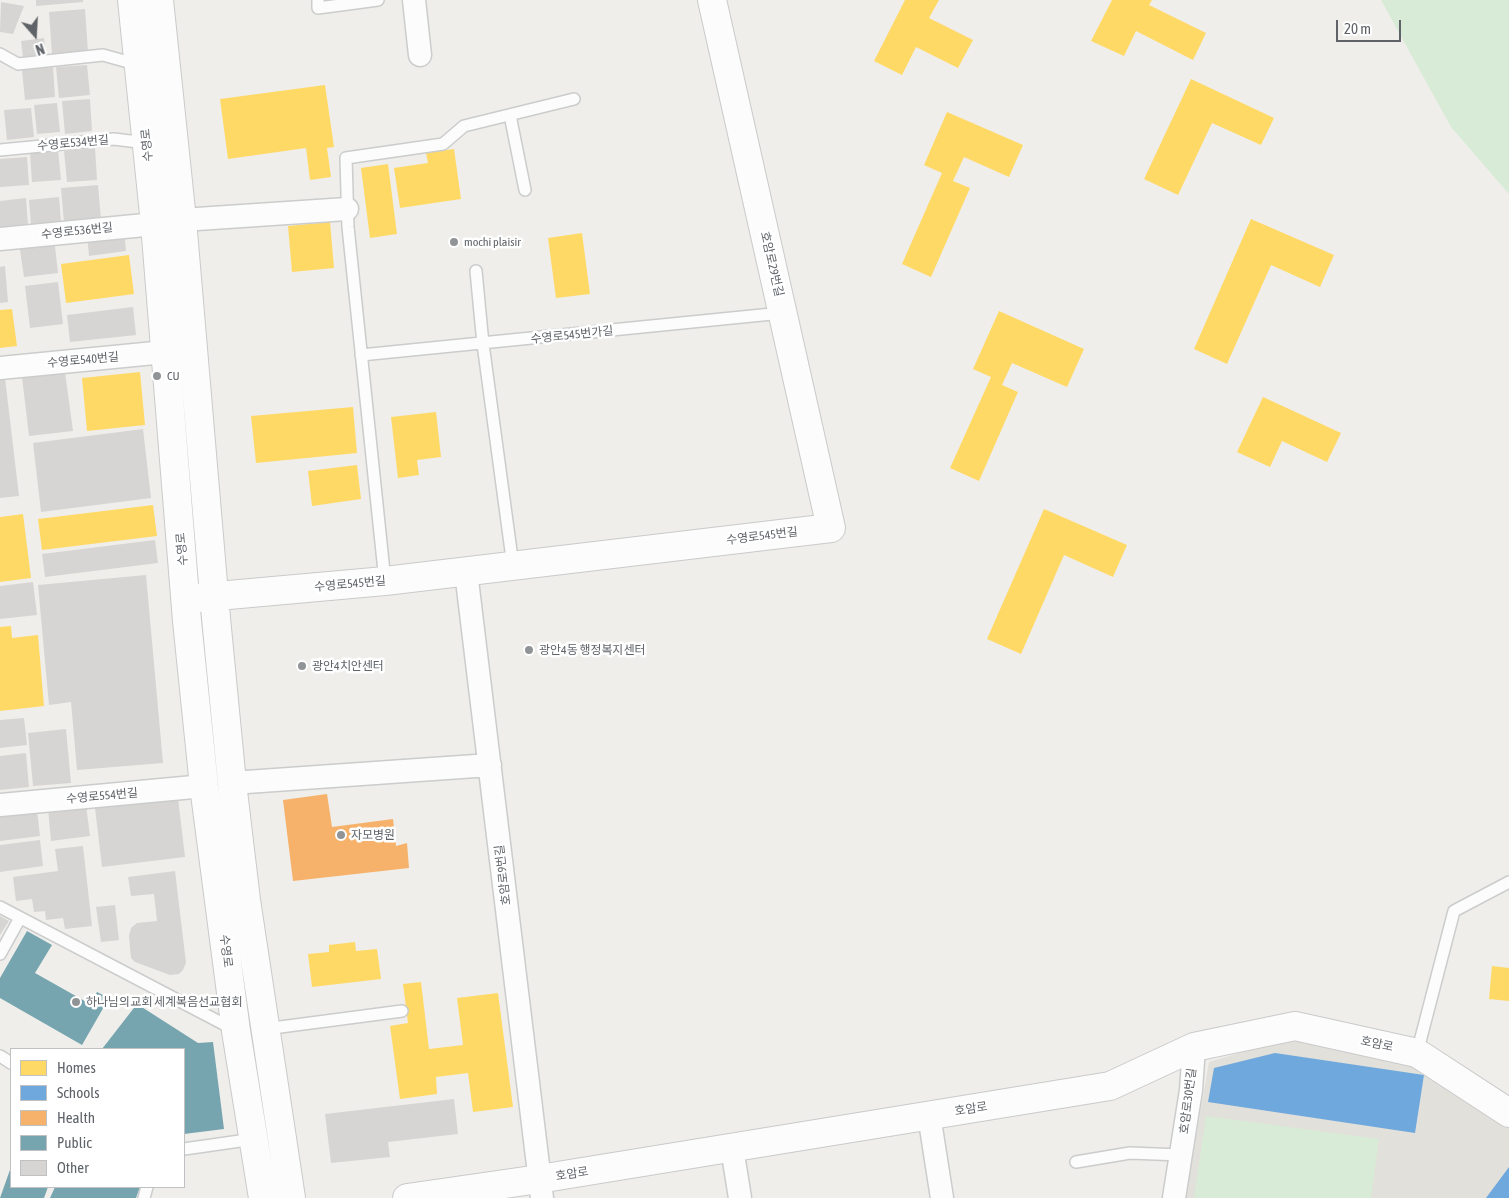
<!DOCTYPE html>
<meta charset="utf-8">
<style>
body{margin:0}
#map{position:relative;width:1509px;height:1198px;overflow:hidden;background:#efeeea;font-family:"Asap Condensed",sans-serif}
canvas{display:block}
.legend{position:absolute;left:10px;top:1048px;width:175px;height:140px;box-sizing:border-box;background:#fff;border:1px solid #bfc1c3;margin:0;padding:6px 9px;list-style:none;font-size:15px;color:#5f6368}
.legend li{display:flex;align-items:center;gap:10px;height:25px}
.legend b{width:25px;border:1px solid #bfc1c3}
.north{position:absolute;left:10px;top:10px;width:50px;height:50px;-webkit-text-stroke:4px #fff;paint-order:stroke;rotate:161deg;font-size:14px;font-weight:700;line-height:20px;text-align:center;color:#5f6368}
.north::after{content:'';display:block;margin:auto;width:18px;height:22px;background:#5f6368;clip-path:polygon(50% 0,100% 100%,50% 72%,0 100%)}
.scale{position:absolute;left:1336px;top:20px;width:65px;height:22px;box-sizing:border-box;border:2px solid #5f6368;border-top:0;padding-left:6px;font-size:15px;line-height:18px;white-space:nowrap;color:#5f6368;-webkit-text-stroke:4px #fff;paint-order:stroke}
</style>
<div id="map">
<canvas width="1509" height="1198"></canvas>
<ul class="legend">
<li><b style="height:14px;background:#ffd966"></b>Homes</li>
<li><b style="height:14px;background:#6fa8dc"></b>Schools</li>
<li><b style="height:14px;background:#f6b26b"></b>Health</li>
<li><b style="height:14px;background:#76a5af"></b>Public</li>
<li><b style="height:14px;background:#d6d5d3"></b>Other</li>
</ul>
<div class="north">N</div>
<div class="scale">20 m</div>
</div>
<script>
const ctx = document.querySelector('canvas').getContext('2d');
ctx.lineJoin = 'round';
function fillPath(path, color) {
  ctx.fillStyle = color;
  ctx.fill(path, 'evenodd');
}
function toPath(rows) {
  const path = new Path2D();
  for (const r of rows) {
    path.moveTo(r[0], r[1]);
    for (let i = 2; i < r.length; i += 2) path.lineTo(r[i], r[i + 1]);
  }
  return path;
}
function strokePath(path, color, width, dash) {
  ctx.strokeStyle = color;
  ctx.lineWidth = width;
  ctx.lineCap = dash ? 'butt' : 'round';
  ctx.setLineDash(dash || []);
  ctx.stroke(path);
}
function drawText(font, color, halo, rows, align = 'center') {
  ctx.font = font + ' "Asap Condensed","Noto Sans KR",sans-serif';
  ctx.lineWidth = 5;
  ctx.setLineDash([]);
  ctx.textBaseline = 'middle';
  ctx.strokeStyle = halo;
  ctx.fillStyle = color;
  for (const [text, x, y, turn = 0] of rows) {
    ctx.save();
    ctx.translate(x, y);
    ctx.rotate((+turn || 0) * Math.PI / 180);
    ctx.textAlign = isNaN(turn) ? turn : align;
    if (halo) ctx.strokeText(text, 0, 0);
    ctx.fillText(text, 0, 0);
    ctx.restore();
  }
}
fillPath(toPath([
 [1297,1036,1411,1057,1509,1125,1509,1198,1186,1198,1209,1062]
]), '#e2e0da');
fillPath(toPath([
 [1381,0,1509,0,1509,194,1451,127],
 [1206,1116,1379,1139,1371,1198,1194,1198]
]), '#d8ebd6');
fillPath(toPath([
 [905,0,939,0,929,18,973,40,958,68,916,47,902,75,874,61],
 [1112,0,1152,0,1149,5,1206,33,1193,60,1136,31,1124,56,1091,41],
 [1191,79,1274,118,1261,145,1212,123,1178,195,1144,179],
 [325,85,334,147,327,148,331,177,310,180,306,148,228,159,220,99],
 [947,112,1023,145,1009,177,964,157,953,181,970,188,931,277,902,264,942,173,924,165],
 [454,149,461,199,400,208,394,168,428,163,426,153],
 [388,164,397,234,370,238,361,168],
 [1251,219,1334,255,1320,287,1271,265,1227,364,1194,349],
 [330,222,334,268,292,272,288,226],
 [582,233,590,294,556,298,548,238],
 [129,255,134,294,66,303,61,264],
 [12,309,17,346,0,348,0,310],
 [999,311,1084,349,1067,387,1012,363,1002,385,1018,392,979,481,950,468,991,377,973,369],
 [140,372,145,425,87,431,82,378],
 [1263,397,1341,433,1327,462,1282,441,1270,467,1237,452],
 [353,407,357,453,256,463,251,416],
 [436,412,441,457,417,460,419,475,398,478,391,417],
 [357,465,361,499,312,506,308,471],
 [153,505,157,536,42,550,38,519],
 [1044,509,1127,545,1113,577,1064,555,1021,654,987,639],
 [23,514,31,578,0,582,0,517],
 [11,626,12,638,38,635,44,706,0,711,0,627],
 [355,942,356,951,377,949,381,979,312,987,308,954,329,952,329,945],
 [1492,966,1509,968,1509,1001,1489,999],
 [421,982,429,1049,463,1045,457,998,498,993,513,1107,473,1112,468,1073,436,1077,437,1094,400,1099,390,1026,408,1023,403,984]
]), '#ffd966');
fillPath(toPath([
 [1275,1053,1424,1075,1415,1133,1208,1102,1214,1068],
 [1509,1167,1509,1198,1486,1198]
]), '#6fa8dc');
fillPath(toPath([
 [327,794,332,827,393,819,396,846,407,843,409,868,293,881,283,800]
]), '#f6b26b');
fillPath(toPath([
 [27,931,52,945,35,973,90,1004,97,992,109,998,82,1045,0,998,0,978],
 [137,1004,198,1043,213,1042,224,1129,184,1134,184,1049,102,1049],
 [11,1167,11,1187,48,1187,44,1198,0,1198],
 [55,1187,140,1187,136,1198,50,1198]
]), '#76a5af');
fillPath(toPath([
 [36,0,83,0,83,2,36,6],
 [1,2,24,6,13,34,0,32],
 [85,9,88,52,52,54,49,12],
 [44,38,46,56,23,58,21,41],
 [87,65,90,95,59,98,56,67],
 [53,67,55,97,25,100,22,70],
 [90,99,92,131,65,134,62,101],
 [57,103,60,132,37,134,34,105],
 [31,108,34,137,7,140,4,110],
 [95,148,97,180,67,182,64,151],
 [58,150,61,180,32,182,30,153],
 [27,157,29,185,0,187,0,159],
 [98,185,101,220,64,223,61,188],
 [59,197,61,222,31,225,29,200],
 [26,198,28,225,0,227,0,201],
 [124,230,126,251,89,256,87,234],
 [54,238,58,273,24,277,19,243],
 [5,266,8,302,0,303,0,267],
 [58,282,63,324,30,328,25,286],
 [133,307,136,335,70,342,67,315],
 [65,372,73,431,29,436,22,377],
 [5,378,19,496,0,498,0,379],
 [143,429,151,498,41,512,33,443],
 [155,540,158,563,45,577,42,554],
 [146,575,163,763,77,770,71,702,49,705,38,585],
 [33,582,37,615,0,619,0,586],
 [24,718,27,745,0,748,0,720],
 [66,729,71,783,33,786,28,733],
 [26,753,29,787,0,790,0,756],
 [178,798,185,857,102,867,95,808],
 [86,805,90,836,51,841,48,809],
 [37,810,40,836,0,841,0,814],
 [40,840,43,866,0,872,0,845],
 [83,846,92,926,65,929,63,918,46,920,45,911,34,912,32,899,16,901,13,877,58,871,55,849],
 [175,871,186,963,183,970,179,974,170,975,135,962,131,958,129,936,131,928,137,923,157,921,154,894,131,896,128,877],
 [115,905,119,940,101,942,96,907],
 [0,916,9,921,0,935],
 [454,1099,458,1134,388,1142,390,1157,331,1163,325,1114]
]), '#d6d5d3');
const lane = toPath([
 [318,0,318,8,378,0],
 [0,54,18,64,103,55,139,65],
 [510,115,525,190],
 [0,150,114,139,146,143],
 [476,271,483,344,513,566],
 [361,355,782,313],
 [385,581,348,227,346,158,443,144,464,126,574,99],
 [0,907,233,1029],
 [0,954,20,918],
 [265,1029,402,1011],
 [1417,1053,1454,911,1509,882],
 [0,1056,11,1063],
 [184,1149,254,1139],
 [1076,1162,1130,1153,1181,1155],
 [144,1198,147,1187]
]);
const street = toPath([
 [414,0,420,55],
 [182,220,347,209],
 [0,239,155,224],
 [0,368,165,352],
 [466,572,542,1198],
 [232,783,490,765],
 [0,805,204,786],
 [929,1115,942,1198],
 [732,1148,740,1198],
 [1174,1198,1191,1090,1194,1047]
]);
const secondary = toPath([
 [132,0,155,224,187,621,204,786,236,1031,263,1198],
 [159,0,182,220,216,618,232,783,246,900,291,1198],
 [195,598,385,581,831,528,712,0],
 [407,1198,539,1179,1110,1086,1194,1047,1295,1026,1417,1053,1509,1113]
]);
strokePath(lane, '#cbcccc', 14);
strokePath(street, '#cbcccc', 25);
strokePath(secondary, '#cacacb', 30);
strokePath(lane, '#fdfcfc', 11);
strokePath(street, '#fdfcfc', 22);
strokePath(secondary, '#fdfcfc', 28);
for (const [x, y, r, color] of [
 [454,242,5,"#919496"],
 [157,376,5,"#919496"],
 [529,650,5,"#919496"],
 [302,666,5,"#919496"],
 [341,835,5,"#919496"],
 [76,1002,5,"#919496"]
]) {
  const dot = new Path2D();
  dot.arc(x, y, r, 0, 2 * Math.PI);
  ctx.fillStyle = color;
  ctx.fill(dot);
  strokePath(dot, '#fff', 2);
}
drawText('12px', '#5f6368', '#fff', [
 ["수영로534번길",73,143,-5],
 ["수영로",147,145,-95],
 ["수영로536번길",77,231,-6],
 ["호암로29번길",772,264,77],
 ["수영로545번가길",572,335,-6],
 ["수영로540번길",83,360,-5],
 ["수영로545번길",762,536,-7],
 ["수영로",182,549,-95],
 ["수영로545번길",350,584,-5],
 ["수영로554번길",102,796,-5],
 ["호암로9번길",503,875,-97],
 ["수영로",226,951,83],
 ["호암로",1377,1044,12],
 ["호암로30번길",1188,1101,-83],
 ["호암로",971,1109,-9],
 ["호암로",572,1174,-9]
]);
drawText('12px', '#5f6368', '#fff', [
 ["mochi plaisir",464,242],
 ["CU",167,376],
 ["광안4동 행정복지센터",539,650],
 ["광안4치안센터",312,666],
 ["자모병원",351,835],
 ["하나님의교회 세계복음선교협회",86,1002]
], 'left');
</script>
